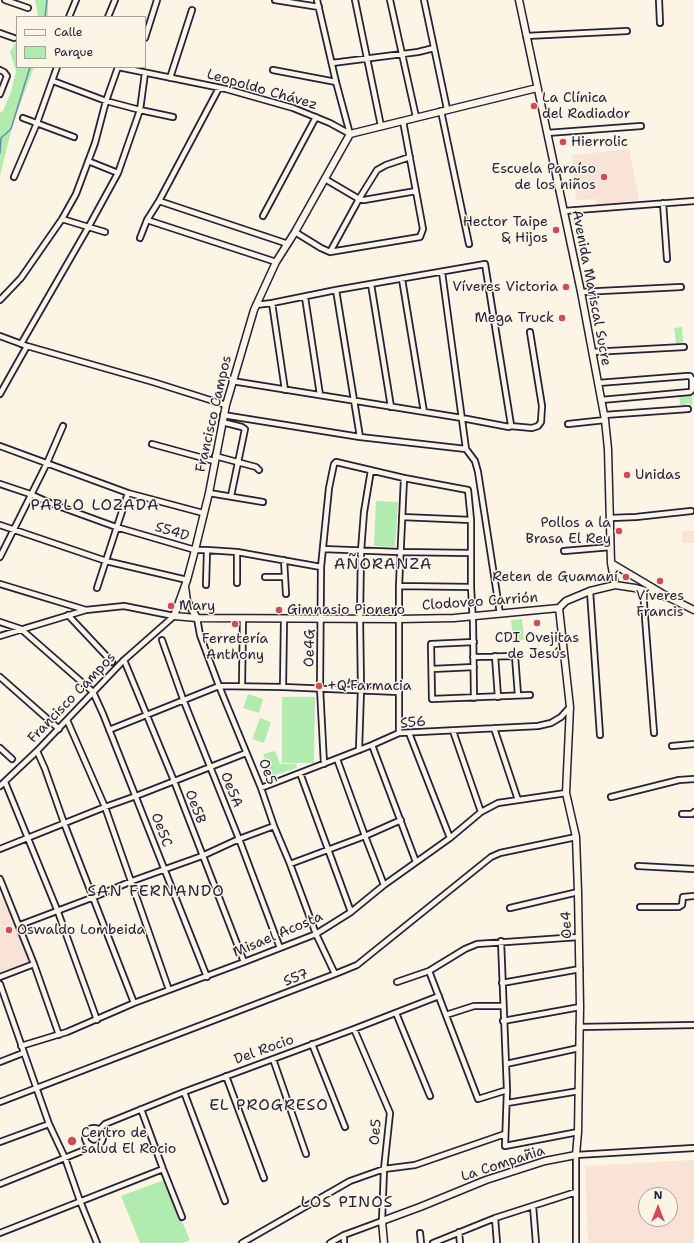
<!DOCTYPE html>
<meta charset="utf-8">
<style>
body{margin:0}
#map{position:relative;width:694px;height:1243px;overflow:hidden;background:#fcf5e5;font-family:"Shantell Sans",sans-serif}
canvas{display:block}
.legend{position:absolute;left:16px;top:16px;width:130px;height:52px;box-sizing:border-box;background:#fcf5e5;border:1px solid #a5a1a1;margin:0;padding:5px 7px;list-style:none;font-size:12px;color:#22223b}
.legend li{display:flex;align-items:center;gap:8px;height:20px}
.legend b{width:20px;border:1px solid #a5a1a1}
.north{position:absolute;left:638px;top:1187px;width:40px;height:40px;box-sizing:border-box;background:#fcf5e5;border:1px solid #a5a1a1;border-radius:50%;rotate:0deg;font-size:11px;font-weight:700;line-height:16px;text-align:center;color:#22223b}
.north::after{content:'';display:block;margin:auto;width:14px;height:18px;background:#d1495b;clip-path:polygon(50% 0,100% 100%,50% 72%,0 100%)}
</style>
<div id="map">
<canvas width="694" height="1243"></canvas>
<ul class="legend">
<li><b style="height:5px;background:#fcf5e5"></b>Calle</li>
<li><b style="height:11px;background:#b1ebb0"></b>Parque</li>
</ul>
<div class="north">N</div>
</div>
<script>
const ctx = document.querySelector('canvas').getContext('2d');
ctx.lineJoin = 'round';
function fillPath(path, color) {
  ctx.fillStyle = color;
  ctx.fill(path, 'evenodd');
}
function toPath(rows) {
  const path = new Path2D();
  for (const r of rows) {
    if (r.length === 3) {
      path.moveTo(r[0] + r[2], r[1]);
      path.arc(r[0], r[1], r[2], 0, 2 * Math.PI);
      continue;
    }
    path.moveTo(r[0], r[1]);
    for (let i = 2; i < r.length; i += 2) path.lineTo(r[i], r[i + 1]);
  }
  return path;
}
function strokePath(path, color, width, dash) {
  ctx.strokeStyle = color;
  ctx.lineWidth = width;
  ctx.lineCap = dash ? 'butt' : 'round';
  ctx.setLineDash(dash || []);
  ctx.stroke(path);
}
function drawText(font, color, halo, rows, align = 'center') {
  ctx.font = font + ' "Shantell Sans",sans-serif';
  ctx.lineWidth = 3;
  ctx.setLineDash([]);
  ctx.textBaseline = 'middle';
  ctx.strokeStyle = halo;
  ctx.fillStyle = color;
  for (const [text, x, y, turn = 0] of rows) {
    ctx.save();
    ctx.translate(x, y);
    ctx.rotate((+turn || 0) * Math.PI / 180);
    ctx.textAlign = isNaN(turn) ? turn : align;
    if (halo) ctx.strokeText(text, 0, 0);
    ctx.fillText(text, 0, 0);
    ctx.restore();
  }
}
fillPath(toPath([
 [629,149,639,200,597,205,596,199,576,200,572,155],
 [682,531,694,531,694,543,682,543],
 [5,896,31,962,0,974,0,898],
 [694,1160,694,1243,588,1243,585,1166],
 [646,1195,670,1195,670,1219,646,1219]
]), '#f9e2d6');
fillPath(toPath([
 [35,0,48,0,48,17,34,17,38,15],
 [17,40,17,67,34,67,13,123,0,176,0,113,3,111,11,92,16,71,10,52],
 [682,327,683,343,676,343,674,328],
 [692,393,692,405,688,403,685,405,680,405,679,394],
 [376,501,398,502,395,547,374,546],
 [522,619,524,640,513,641,511,620],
 [248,694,263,699,259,713,243,708],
 [282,697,315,697,314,763,282,763],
 [260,718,271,722,264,743,252,739],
 [275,751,280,764,296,764,297,768,272,776,263,754],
 [164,1180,190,1240,183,1243,140,1243,121,1196]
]), '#b1ebb0');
strokePath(toPath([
 [45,17,47,0],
 [0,153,1,138,11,129,30,67]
]), '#6292a5', 1.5);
const street = toPath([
 [5,0,28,8],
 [275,0,319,7],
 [317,0,336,82,350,134],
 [355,0,381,126],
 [390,0,416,117],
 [424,0,447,109],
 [659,0,660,23],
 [69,17,76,0],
 [108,17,115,0],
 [0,33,14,38],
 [526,36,627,31],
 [145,38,157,0],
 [332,63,418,52,434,48],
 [0,70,4,72,7,76,0,94],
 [273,70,336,82],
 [170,78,192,10],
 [53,81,106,101,140,110,173,117],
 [441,111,469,244],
 [23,118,74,137],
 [547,133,641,126],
 [88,161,118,173],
 [14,177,37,123,57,67],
 [325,179,359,199,364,200,416,191],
 [159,201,288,244],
 [663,203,667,259],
 [564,211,694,201],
 [263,216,316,117],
 [62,219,105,232],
 [147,220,276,262],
 [295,232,321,248,330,252,420,237,423,229,403,121],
 [140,238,147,220,159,201,219,88],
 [330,252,359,199,377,170,386,165,410,157],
 [442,272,466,449,475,461,478,472,500,614],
 [402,279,424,412],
 [371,284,391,407],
 [336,290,360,437],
 [581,292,681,287],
 [305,297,320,395],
 [0,300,21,278,62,219,76,194,95,143,106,101,118,67,226,89,293,108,330,123,350,134],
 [272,303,285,390],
 [0,336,27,346,153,382,226,405],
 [21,344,89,226,118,173,140,110,145,73],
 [592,352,684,347],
 [232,381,462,418,509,427,511,425,485,264,336,290,272,303,256,305],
 [598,383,687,376,690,376,692,379,692,390,690,392,601,400],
 [0,394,27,346],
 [223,415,360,437,466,449],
 [604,415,688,409],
 [222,422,242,427,245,429,231,496],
 [568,424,605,420],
 [510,426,532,428,538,426,541,422,542,406,530,332],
 [152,444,214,461],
 [0,446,128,493,203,513],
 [215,456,256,467,259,470],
 [0,484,30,494,50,503,116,527,195,550,207,550,237,552,321,567],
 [209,493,263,502],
 [402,517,471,520],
 [610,518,636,517,691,511],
 [0,525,106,561,187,580],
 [323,549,399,552,471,553],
 [564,551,611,547],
 [0,557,47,463,63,426],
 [284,560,286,594],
 [265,577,285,577],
 [237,583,237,552],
 [0,584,86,610],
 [206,585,207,550],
 [399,586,471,587],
 [97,588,128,493],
 [590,591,600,735],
 [643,591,654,733],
 [68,615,112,662],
 [197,618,200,635,219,686,261,788,274,826,290,864,316,934,335,974],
 [0,622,21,629,93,692,103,714,207,977],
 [0,636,86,610,124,606,174,616],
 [162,640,183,699,239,839,280,948],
 [474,642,431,644,432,699,530,695],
 [495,656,498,697],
 [473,657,515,656,518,695],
 [124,660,174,781,244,962],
 [432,669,474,667],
 [0,677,59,729],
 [242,686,243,618],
 [283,687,284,619],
 [67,720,105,807,169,990],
 [494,728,518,800],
 [109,730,219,686,283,687,399,692],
 [453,731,481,812],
 [399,733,399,586,404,478],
 [409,733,450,838],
 [372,745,416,862],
 [672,746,694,744],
 [0,748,12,759],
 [359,750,361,689,360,618,361,551,364,512,371,470],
 [37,751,45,769,64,823,134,1003],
 [337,759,365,836,384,885],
 [324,764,320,688,321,567,329,488,334,464,336,462,404,478,468,490,471,520,471,587,473,623,474,698],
 [300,773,351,912],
 [5,782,58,912,97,1020],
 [0,786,37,751,123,661,174,616],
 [261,788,372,745,399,733,538,726,551,723,561,717,570,707],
 [611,797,679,780,694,779],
 [682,814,692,814,694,812],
 [0,849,105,807,136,796,246,753],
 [290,864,365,836,401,820],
 [638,866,694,869],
 [0,879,34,964,59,1035],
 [640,907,679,907,682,905,683,897,694,896],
 [510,908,578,892],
 [20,925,94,897,132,881,202,856,239,839,274,826],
 [501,941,507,1090,505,1146,578,1132],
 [429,971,478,1099,507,1090],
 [0,977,34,964],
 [397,982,429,971,465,949,477,944,579,937],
 [502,983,580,969],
 [0,984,49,1124,65,1158,80,1201,97,1243],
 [396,1013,430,1096],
 [446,1015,474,1006,503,1006],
 [503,1021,580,1007],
 [579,1027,694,1025],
 [312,1044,345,1127],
 [21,1046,67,1032,134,1003,244,962,316,934,351,912,384,885,450,838,481,812,498,803,566,793],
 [273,1059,306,1154],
 [0,1062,23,1053],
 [506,1064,579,1048],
 [226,1076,264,1178],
 [184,1092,225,1201],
 [0,1102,335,974,357,965,491,857,500,853,576,837],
 [507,1103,579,1091],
 [141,1109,163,1169,182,1217],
 [94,1137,9],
 [99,1130,105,1124,184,1092,354,1029,439,996],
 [0,1142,49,1124],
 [0,1184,82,1151,89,1144],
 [533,1206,536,1243],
 [495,1218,497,1243],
 [459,1232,460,1243],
 [0,1233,163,1169],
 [420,1233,421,1243],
 [344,1235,344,1243],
 [242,1243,350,1181,384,1169,415,1165,505,1134],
 [330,1243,344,1235,382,1221,384,1169,390,1113,354,1029],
 [433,1243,495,1218,576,1192],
 [576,1243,576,1155,694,1148]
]);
const secondary = toPath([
 [519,0,581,292,605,420,608,449,611,563,615,585],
 [537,88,350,134,295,232,276,262,254,310,226,405,209,493,195,550,187,580,174,616,197,618,399,619,454,618,559,608,566,601,590,591,615,585,635,588,670,598],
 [611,563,670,598,694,610],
 [185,587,187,601,197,618],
 [384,1243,382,1221,420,1207,486,1180,545,1161,576,1155,578,1132,580,1007,578,892,576,837,566,793,570,707,559,608]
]);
strokePath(street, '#22223b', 8);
strokePath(secondary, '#22223b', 9);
strokePath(street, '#fcf5e5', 4.5);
strokePath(secondary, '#fcf5e5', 6);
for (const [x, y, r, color] of [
 [534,106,4,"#d1495b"],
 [563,142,4,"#d1495b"],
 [604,177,4,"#d1495b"],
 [556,230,4,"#d1495b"],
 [566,287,4,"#d1495b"],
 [562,318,4,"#d1495b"],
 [627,475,4,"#d1495b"],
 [619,531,4,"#d1495b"],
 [626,577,4,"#d1495b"],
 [660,581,4,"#d1495b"],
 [171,606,4,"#d1495b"],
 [279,610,4,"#d1495b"],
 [537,623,4,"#d1495b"],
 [235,624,4,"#d1495b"],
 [319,686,4,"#d1495b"],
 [9,930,4,"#d1495b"],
 [72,1141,5,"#d1495b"]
]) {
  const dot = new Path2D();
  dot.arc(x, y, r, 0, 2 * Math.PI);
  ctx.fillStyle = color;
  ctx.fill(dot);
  strokePath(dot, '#fcf5e5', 1.5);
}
drawText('14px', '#22223b', '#fcf5e5', [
 ["Leopoldo Chávez",262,90,16],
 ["Avenida Mariscal Sucre",591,288,79],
 ["Francisco Campos",214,414,-77],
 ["S54D",172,532,17],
 ["Clodoveo Carrión",480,602,-4],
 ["Oe4G",310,648,-89],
 ["Francisco Campos",72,698,-46],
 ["S56",413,723,-5],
 ["Oe5",267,772,68],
 ["Oe5A",231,790,68],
 ["Oe5B",195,807,69],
 ["Oe5C",161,830,69],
 ["Oe4",567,925,-91],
 ["Misael Acosta",278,935,-23],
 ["S57",296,978,-21],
 ["Del Rocio",264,1050,-20],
 ["Oe5",376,1132,-85],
 ["La Compañia",503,1164,-18]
]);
drawText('14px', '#22223b', '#fcf5e5', [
 ["La Clínica",542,98],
 ["del Radiador",542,114],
 ["Hierrolic",571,142],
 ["Escuela Paraíso",596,169,"right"],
 ["de los niños",596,185,"right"],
 ["Hector Taipe",548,222,"right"],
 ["& Hijos",548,238,"right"],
 ["Víveres Victoria",558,287,"right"],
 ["Mega Truck",554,318,"right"],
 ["Unidas",635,475],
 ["Pollos a la",611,523,"right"],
 ["Brasa El Rey",611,539,"right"],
 ["Reten de Guamaní",618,577,"right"],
 ["Víveres",660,596,"center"],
 ["Francis",660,612,"center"],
 ["Mary",179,606],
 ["Gimnasio Pionero",287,610],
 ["CDI Ovejitas",537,638,"center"],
 ["de Jesús",537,654,"center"],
 ["Ferretería",235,639,"center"],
 ["Anthony",235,655,"center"],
 ["+Q’Farmacia",327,686],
 ["Oswaldo Lombeida",17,930],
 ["Centro de",81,1133],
 ["salud El Rocio",81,1149]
], 'left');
ctx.letterSpacing = '1px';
drawText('16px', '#22223b', '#fcf5e5', [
 ["PABLO LOZADA",95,506],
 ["AÑORANZA",383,565],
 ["SAN FERNANDO",156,892],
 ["EL PROGRESO",269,1106],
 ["LOS PINOS",347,1203]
]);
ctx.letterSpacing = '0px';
</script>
